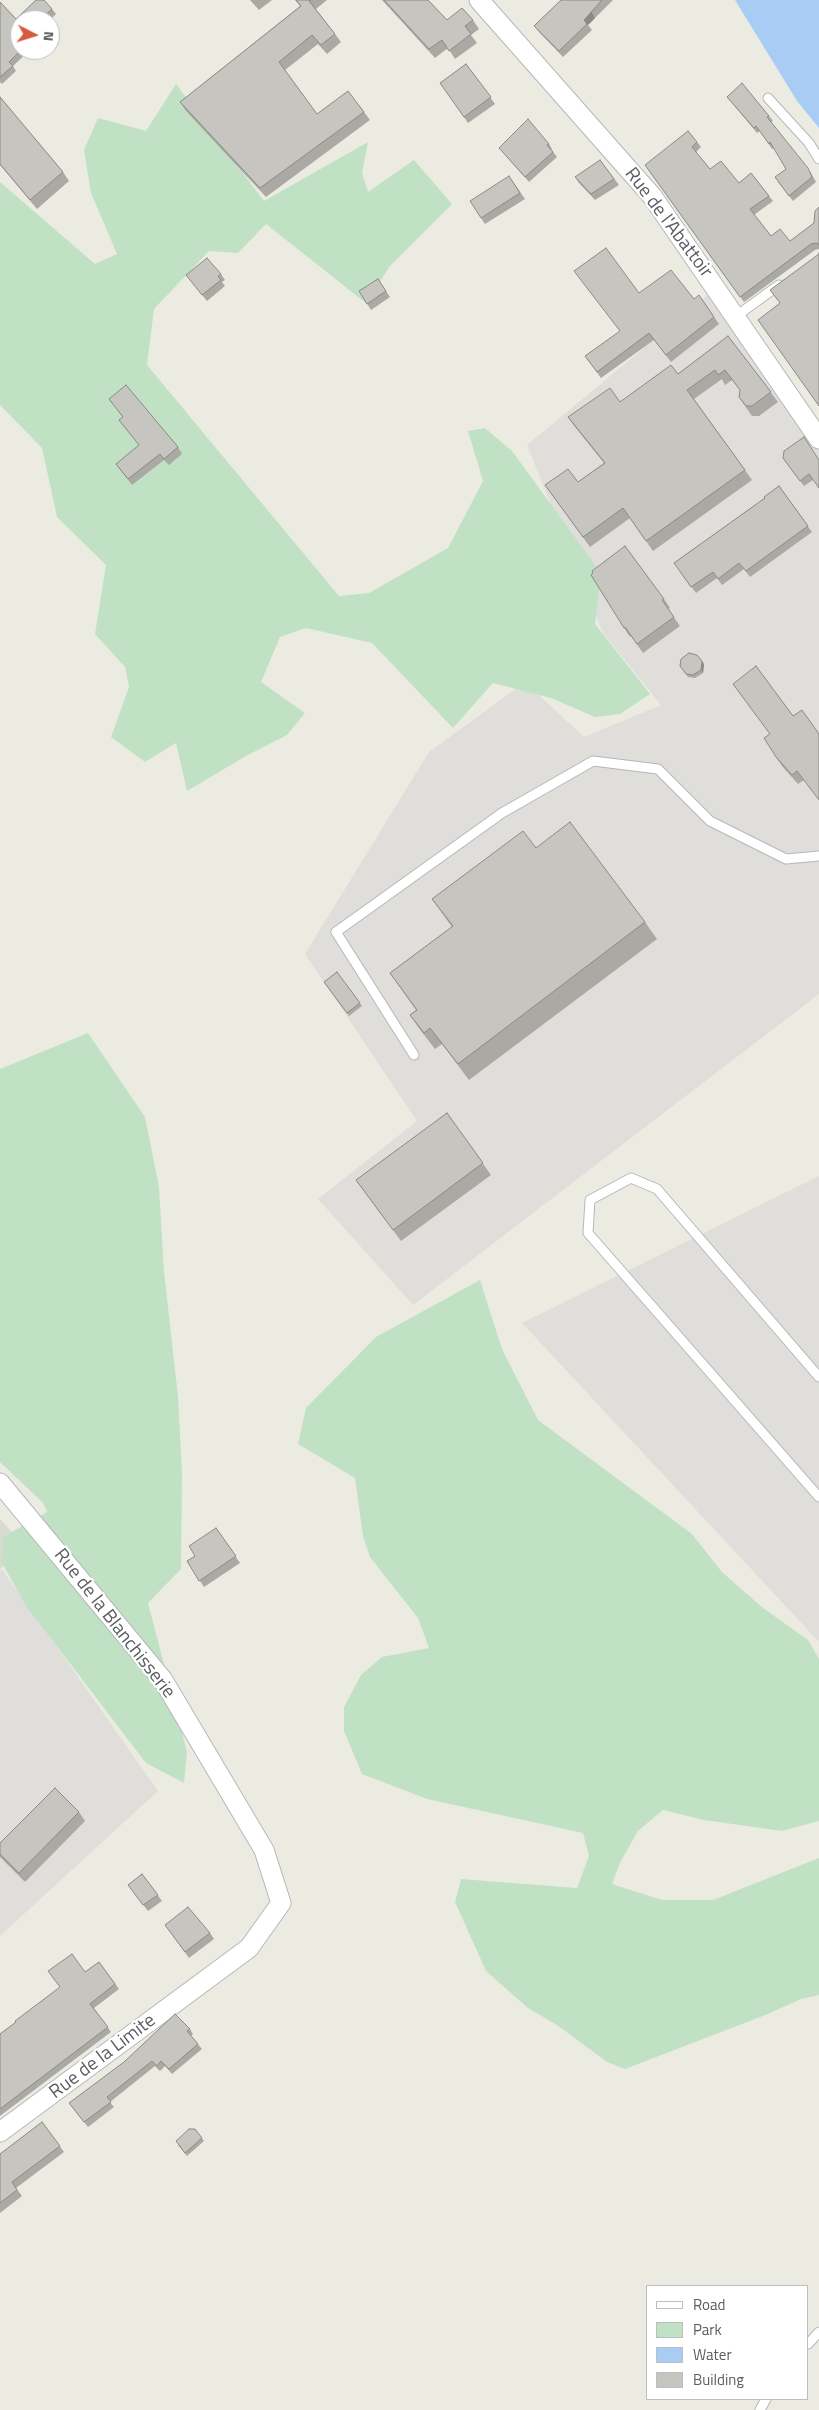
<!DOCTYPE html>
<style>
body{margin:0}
#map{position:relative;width:819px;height:2410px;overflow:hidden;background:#ecebe2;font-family:"Titillium Web",sans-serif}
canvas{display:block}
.legend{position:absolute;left:646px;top:2285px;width:162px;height:115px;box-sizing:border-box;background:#fff;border:1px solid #bdbec0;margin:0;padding:6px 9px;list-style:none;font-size:15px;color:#5b5d61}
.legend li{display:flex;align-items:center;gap:10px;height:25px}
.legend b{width:25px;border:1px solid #bdbec0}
.north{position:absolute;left:10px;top:10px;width:50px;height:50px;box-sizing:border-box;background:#fff;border:1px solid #bdbec0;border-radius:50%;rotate:95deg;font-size:14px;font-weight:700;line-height:20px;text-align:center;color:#5b5d61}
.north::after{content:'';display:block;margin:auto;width:18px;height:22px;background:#d55a3f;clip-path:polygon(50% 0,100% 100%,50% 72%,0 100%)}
</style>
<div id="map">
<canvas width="819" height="2410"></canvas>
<ul class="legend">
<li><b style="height:6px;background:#fff"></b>Road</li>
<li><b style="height:14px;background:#c1e1c5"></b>Park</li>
<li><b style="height:14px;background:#a9ccf5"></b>Water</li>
<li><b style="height:14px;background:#c7c5bf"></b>Building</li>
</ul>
<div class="north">N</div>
</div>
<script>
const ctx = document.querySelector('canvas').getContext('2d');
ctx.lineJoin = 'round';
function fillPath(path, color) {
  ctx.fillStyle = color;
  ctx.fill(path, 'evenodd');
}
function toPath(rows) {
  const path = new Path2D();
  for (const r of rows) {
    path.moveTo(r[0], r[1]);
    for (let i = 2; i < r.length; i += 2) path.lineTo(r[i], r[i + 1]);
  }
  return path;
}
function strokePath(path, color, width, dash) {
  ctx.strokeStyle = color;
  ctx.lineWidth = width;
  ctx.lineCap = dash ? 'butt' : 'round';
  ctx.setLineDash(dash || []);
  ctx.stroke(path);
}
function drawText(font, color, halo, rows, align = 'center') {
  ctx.font = font + ' "Titillium Web",sans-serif';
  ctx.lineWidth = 4.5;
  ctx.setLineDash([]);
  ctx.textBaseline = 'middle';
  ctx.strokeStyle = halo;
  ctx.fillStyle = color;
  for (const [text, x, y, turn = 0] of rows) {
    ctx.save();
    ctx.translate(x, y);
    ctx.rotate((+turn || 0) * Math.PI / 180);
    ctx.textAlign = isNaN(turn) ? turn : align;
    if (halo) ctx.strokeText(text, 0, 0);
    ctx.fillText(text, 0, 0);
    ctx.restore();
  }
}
fillPath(toPath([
 [709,294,819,447,819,994,413,1305,318,1199,417,1121,305,954,429,752,525,682,584,737,661,705,603,633,527,445],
 [819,1176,819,1642,522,1323],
 [2,1569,158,1791,0,1936,0,1571]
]), '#dfdeda');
fillPath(toPath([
 [0,1519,26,1547,0,1569]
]), '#dbdad1');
fillPath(toPath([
 [176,84,264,201,368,142,362,173,368,192,414,160,452,204,389,267,367,304,266,224,238,253,209,251,154,309,147,365,339,596,369,593,448,548,483,481,468,431,485,428,512,451,601,573,595,624,650,694,620,714,595,717,551,698,493,683,453,728,372,643,306,628,280,637,261,682,305,713,287,735,246,756,187,791,176,743,145,762,111,737,129,687,125,667,95,634,106,565,57,517,42,448,0,405,0,182,95,264,117,254,91,193,84,150,98,118,146,131],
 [88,1033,145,1117,159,1187,164,1272,178,1396,182,1473,181,1569,148,1603,187,1752,184,1783,146,1763,26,1606,1,1561,3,1537,47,1512,43,1503,0,1462,0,1069],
 [480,1280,502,1349,538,1420,692,1534,722,1572,763,1608,808,1640,819,1659,819,1821,782,1831,704,1820,663,1810,638,1831,620,1863,612,1884,662,1900,713,1900,819,1858,819,1995,801,1999,768,2014,625,2069,607,2062,557,2025,528,2008,486,1971,455,1902,461,1879,577,1888,589,1856,583,1833,427,1799,362,1774,344,1731,344,1707,361,1675,382,1657,429,1648,418,1618,370,1557,363,1536,355,1478,298,1444,306,1408,376,1337]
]), '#c1e1c5');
fillPath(toPath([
 [735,0,819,0,819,128,797,101]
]), '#a9ccf5');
const service = toPath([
 [768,98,809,143,819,159],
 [735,317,779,285],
 [414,1055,336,932,502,813,593,761,658,769,710,821,786,859,819,856],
 [819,1377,657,1189,631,1178,590,1200,588,1233,819,1497],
 [808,2344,819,2332],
 [760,2410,766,2399]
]);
const minor = toPath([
 [479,0,652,196,819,439],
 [0,1483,163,1680,264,1850,281,1903,249,1948,0,2132]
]);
strokePath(service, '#b5b7bb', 11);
strokePath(minor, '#b5b7bb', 21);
strokePath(service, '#fff', 9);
strokePath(minor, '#fff', 19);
fillPath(toPath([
 [250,0,272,0,259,10],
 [295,0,327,0,316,9,341,42,327,54,318,44,285,70,317,114,364,112,370,120,266,197,186,111,180,102,300,6],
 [382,0,428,0,447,20,473,20,479,29,471,35,477,43,455,59,448,48,435,58],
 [561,0,613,0,588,25,592,30,563,57,539,32,534,26],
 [0,2,16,19,52,9,56,14,50,20,20,20,20,50,30,50,13,66,16,71,2,84,0,82],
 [466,64,495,104,468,123,440,83],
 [0,97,63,172,69,181,37,209,0,165],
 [727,97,769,116,773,121,771,122,811,173,816,182,793,201,778,182,786,169,774,148,772,149,760,131,757,133],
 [697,142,701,147,696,152,710,169,739,183,751,173,773,201,754,215,771,236,790,241,814,223,819,207,819,249,815,250,744,302,645,165],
 [549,144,552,149,551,149,557,157,529,182,499,148],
 [600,160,619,185,595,200,579,183,575,177],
 [509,176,525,199,485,224,481,218],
 [221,274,225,280,222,282,225,286,207,301,186,275],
 [378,279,390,297,371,310,359,291],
 [639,293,694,299,699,295,719,324,671,362,654,340,601,378,585,356,620,332],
 [728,336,778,402,759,416,752,416,739,397,740,390,732,380,725,385,722,379,694,399,752,480,653,551,630,518,590,547,545,485,578,482,604,463,575,427,568,417,620,402,678,374],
 [109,399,178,447,182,454,169,465,164,460,132,485,116,464,139,445,119,420,123,417],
 [804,437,813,480,804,486,783,458],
 [779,486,812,532,750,577,744,569,722,585,717,578,696,593,674,563,765,498],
 [664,599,670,608,668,609,680,626,643,653,631,636,630,637,624,628],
 [704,664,703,673,695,678,688,677,680,666],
 [733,684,804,780,798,784,782,766,776,757,770,734],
 [536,848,645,922,657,939,469,1080,442,1044,435,1049,421,1031,410,1015,416,1010,390,973,452,927,432,899],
 [337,972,362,1006,349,1016,324,982],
 [447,1113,491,1175,401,1241,356,1180],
 [216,1528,240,1563,204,1587,187,1561,195,1556],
 [79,1812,85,1821,25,1882,0,1857,0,1843],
 [142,1874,162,1901,148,1911,128,1885],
 [165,1925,210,1933,214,1939,189,1958],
 [99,1962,119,1989,94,2008,111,2032,0,2116,0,2034],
 [190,2029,193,2034,191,2036,202,2049,172,2074,165,2066,160,2071,155,2066,110,2102,114,2107,88,2127,73,2108],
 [42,2122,64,2152,16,2188,22,2196,0,2213,0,2154],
 [195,2129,204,2141,187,2156,178,2145]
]), '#aba9a4');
fillPath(toPath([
 [591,11,595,18,588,25,584,20],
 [702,661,704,664,703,673,701,670]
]), '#8b8a86');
const building = toPath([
 [36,0,44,0,52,9,40,20,20,20,20,50,21,50,9,62,13,66,0,77,0,2,16,19,36,0],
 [296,0,311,0,309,1,335,34,321,45,312,35,279,62,317,114,348,91,364,112,260,188,180,102,301,6,296,0],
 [384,0,428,0,447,20,462,8,473,20,465,26,471,34,449,51,442,40,429,49,384,0],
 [561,0,602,0,584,20,587,24,559,51,534,26,561,0],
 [466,64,491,97,464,117,440,83,466,64],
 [742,83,769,116,767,117,808,168,812,177,789,196,775,177,786,169,770,142,769,144,756,126,754,128,727,97,742,83],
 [0,97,63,172,30,200,0,164,0,97],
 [528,119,549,144,547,145,553,152,525,177,499,148,528,119],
 [688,131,697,142,692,147,710,169,721,161,739,183,751,173,769,196,750,209,771,236,780,229,790,241,814,223,815,211,819,207,819,245,817,243,811,244,740,297,645,165,688,131],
 [600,160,614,179,591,194,575,177,600,160],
 [509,176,520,193,481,218,470,201,509,176],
 [606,248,639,293,671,270,694,299,699,295,714,317,666,355,649,333,597,372,585,356,620,331,574,271,606,248],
 [819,253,819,406,758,320,780,303,770,290,819,254,819,253],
 [207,258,221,274,218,276,221,280,202,295,186,275,207,258],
 [378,279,386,291,367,304,359,291,378,279],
 [728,336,771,392,752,406,746,406,739,397,740,390,725,370,718,375,715,370,687,390,745,470,646,541,623,508,583,537,545,485,568,469,578,482,605,463,568,417,610,388,620,402,671,365,678,374,728,336],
 [126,385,178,447,164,459,160,454,128,479,116,464,139,445,119,420,123,417,109,399,126,385],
 [804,437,819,460,819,488,809,474,800,481,783,458,784,451,804,437],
 [779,486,808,526,746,571,739,563,718,579,713,572,691,587,674,563,765,498,764,497,779,486],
 [625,546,664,599,662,600,674,617,637,644,625,627,624,628,591,575,593,573,592,571,625,546],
 [689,653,697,655,702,661,701,670,693,675,686,674,680,666,681,659,689,653],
 [756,666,793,716,802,710,819,734,819,800,797,771,792,775,776,757,764,738,770,734,733,684,756,666],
 [570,822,645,922,458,1064,430,1028,424,1033,410,1015,417,1010,390,973,453,926,432,899,523,831,536,848,570,822],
 [337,972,360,1003,347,1013,324,982,337,972],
 [447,1113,483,1163,393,1230,356,1180,447,1113],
 [216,1528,236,1556,199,1581,187,1561,195,1556,189,1546,216,1528],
 [55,1788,79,1812,19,1873,0,1854,0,1843,55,1788],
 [142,1874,158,1895,143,1905,128,1885,142,1874],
 [188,1907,210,1933,185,1952,165,1925,188,1907],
 [72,1954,85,1972,99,1962,115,1984,90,2004,108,2027,0,2109,0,2034,16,2022,15,2021,60,1987,48,1971,72,1954],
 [175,2014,190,2029,187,2031,198,2044,169,2069,161,2061,157,2066,152,2061,107,2097,111,2102,84,2122,69,2103,124,2062,175,2014],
 [42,2122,60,2146,12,2182,17,2190,0,2203,0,2154,42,2122],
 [189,2129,195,2129,202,2138,185,2153,176,2141,189,2129]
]);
fillPath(building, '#c7c5bf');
strokePath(building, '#8b8a86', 1);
drawText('19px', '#5b5d61', '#fff', [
 ["Rue de l'Abattoir",668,223,53],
 ["Rue de la Blanchisserie",114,1624,52],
 ["Rue de la Limite",103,2057,-37]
]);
</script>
